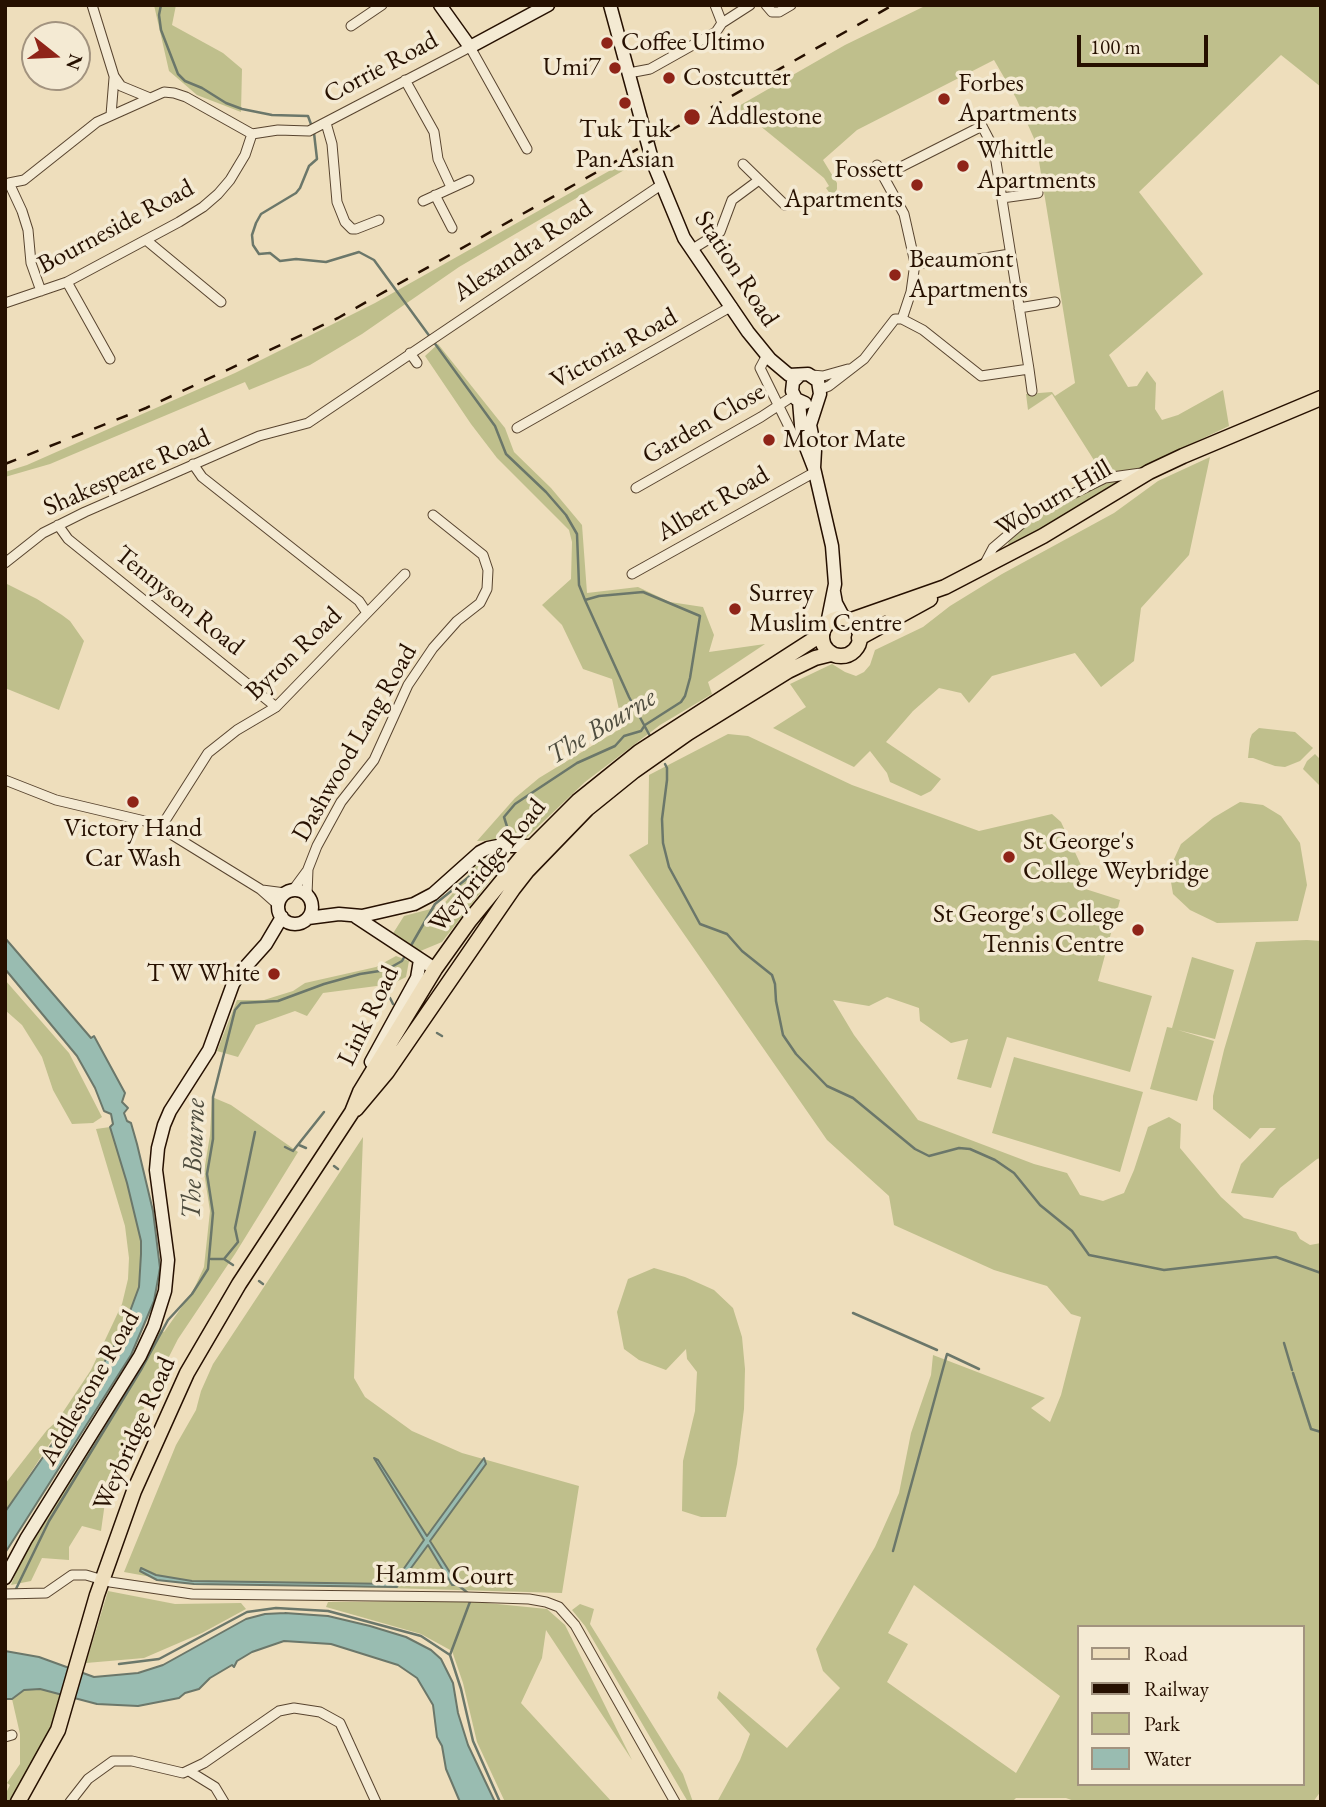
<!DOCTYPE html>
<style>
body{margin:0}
#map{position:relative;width:1326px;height:1807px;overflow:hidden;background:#eedebc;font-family:"EB Garamond",serif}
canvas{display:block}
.frame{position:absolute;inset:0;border:7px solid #261000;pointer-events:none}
.legend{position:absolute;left:1077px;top:1625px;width:228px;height:161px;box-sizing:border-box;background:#f4ead3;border:2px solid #a2937f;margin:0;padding:9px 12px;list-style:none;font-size:21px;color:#261000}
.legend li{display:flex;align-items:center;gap:14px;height:35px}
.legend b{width:35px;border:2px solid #a2937f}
.north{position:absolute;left:21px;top:21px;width:70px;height:70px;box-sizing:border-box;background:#f4ead3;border:2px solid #a2937f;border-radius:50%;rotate:108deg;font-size:19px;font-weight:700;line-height:28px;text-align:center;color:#261000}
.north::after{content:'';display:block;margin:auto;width:24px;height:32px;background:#8f2418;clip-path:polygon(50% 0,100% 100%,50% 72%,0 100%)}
.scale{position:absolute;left:1077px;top:35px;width:131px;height:32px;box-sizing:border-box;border:4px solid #261000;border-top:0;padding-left:9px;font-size:21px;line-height:24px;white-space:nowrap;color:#261000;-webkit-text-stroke:5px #f4ead3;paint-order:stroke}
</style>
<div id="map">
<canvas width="1326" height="1807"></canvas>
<div class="frame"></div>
<ul class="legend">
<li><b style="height:9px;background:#eedebc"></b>Road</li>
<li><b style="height:9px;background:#261000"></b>Railway</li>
<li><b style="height:19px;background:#bfbf8c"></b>Park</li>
<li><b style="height:19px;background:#99bcb1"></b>Water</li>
</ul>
<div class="north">N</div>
<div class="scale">100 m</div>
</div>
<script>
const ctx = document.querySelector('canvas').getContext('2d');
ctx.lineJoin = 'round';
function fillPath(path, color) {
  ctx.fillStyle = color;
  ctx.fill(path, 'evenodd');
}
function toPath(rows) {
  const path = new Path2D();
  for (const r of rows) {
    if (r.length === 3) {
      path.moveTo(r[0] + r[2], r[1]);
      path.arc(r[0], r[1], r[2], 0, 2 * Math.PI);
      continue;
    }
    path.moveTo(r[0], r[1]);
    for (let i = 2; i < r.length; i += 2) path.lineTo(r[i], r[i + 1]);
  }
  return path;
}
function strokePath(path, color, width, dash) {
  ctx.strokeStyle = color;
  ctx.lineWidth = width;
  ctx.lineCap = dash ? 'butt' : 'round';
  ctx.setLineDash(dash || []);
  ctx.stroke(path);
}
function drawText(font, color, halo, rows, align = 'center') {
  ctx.font = font + ' "EB Garamond",serif';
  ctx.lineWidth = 7;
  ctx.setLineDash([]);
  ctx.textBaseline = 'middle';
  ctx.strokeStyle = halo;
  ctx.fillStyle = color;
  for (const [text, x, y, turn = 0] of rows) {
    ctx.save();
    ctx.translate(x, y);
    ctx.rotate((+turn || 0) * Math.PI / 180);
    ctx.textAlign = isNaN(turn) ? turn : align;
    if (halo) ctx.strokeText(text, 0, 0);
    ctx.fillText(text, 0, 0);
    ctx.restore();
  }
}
fillPath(toPath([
 [154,5,176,5,172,25,223,53,242,69,241,112,197,95,169,71],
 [927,5,1321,5,1321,87,1281,55,1139,192,1203,274,1109,355,1128,387,1137,386,1147,371,1156,383,1155,409,1162,420,1178,415,1223,390,1229,426,1142,467,1123,482,1016,547,1008,544,1010,539,1025,525,1104,476,1052,394,1028,410,1026,394,1052,392,1055,396,1075,383,1036,143,1016,98,994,60,857,130,823,160,837,183,837,189,833,198,826,188,829,186,824,178,737,107,845,45],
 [641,153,643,159,459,267,362,334,310,365,249,390,245,382,50,464,5,477,5,472,27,465,235,373,375,303],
 [438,344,505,428,514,452,551,488,582,525,587,593,638,587,670,602,703,607,714,635,709,652,765,644,708,682,712,694,660,725,585,782,525,839,477,841,515,798,539,778,623,727,612,679,583,669,562,625,542,605,571,579,572,542,569,530,497,458,471,424,425,356],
 [1210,457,1189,555,1141,608,1134,661,1101,687,1075,653,992,676,969,703,961,693,939,688,913,711,886,742,941,779,931,791,921,796,890,782,887,773,870,751,854,767,773,728,806,707,790,684,832,664,845,672,856,676,864,672,870,665,875,650,923,627,950,606,1002,574,1114,513,1158,481],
 [5,583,37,599,62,615,70,621,84,641,59,710,5,688],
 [1259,728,1295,732,1313,748,1300,761,1285,767,1275,766,1253,758,1248,758,1250,739,1252,734],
 [728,734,748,736,852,785,979,831,1052,814,1061,822,1086,876,1079,887,1120,900,1098,981,1152,996,1130,1072,1007,1037,991,1088,957,1079,968,1039,951,1043,920,1021,919,1008,887,997,869,1006,833,1000,854,1035,918,1120,1034,1164,1067,1173,1080,1195,1103,1201,1124,1193,1134,1170,1148,1127,1169,1117,1181,1124,1180,1148,1221,1197,1244,1218,1296,1232,1300,1239,1310,1245,1321,1243,1321,1791,1313,1802,1077,1802,1066,1798,1016,1798,1012,1802,717,1802,740,1760,750,1734,717,1698,719,1691,787,1748,840,1688,823,1671,816,1649,875,1547,899,1493,911,1433,931,1375,933,1355,1045,1398,1031,1408,1050,1422,1061,1395,1081,1317,1071,1314,1047,1286,994,1270,894,1225,889,1196,827,1140,629,855,648,844,649,775],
 [914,1585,1060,1696,1016,1773,887,1682,908,1644,888,1633],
 [1079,1627,1303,1627,1303,1784,1079,1784],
 [1315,754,1321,760,1321,787,1303,769,1307,761],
 [1240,802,1263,805,1281,816,1300,843,1307,885,1298,921,1217,923,1190,910,1173,894,1169,870,1181,844,1213,818],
 [512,852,442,942,418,952,392,935,404,916,442,906,479,862,492,853],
 [1307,940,1321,941,1321,1158,1317,1159,1280,1188,1273,1198,1231,1193,1241,1164,1276,1128,1260,1128,1250,1139,1213,1109,1213,1096,1224,1050,1256,942],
 [396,956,409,961,406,977,392,984,323,993,307,1016,295,1011,256,1025,238,1057,217,1051,237,1000,264,1000,293,991,305,983,376,967],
 [1192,957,1234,970,1215,1039,1178,1030,1214,1041,1197,1101,1150,1089,1167,1027,1172,1028],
 [5,980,69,1053,102,1117,93,1123,72,1124,53,1090,42,1057,22,1025,5,1010],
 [1014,1057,1143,1092,1120,1172,992,1133],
 [212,1097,231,1105,298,1152,235,1254,178,1339,150,1394,106,1495,101,1531,82,1526,69,1547,69,1560,42,1558,31,1581,11,1585,21,1560,159,1329,164,1332,193,1291,204,1267,210,1211,204,1172,210,1135],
 [110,1127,127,1183,141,1241,139,1287,133,1310,122,1333,5,1512,5,1484,47,1430,57,1421,91,1370,122,1304,128,1279,129,1258,125,1226,96,1129],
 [363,1137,354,1378,365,1397,412,1431,462,1453,579,1486,562,1593,179,1582,124,1572,176,1445,196,1410,201,1391,213,1364],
 [654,1268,685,1277,714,1290,733,1308,742,1337,745,1369,744,1409,737,1464,726,1517,701,1517,682,1511,683,1461,695,1411,697,1372,687,1359,686,1349,666,1370,639,1360,624,1349,617,1312,628,1279],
 [108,1591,175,1604,241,1603,246,1609,202,1633,144,1658,86,1663],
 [467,1601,547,1609,565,1625,632,1760,546,1630,542,1658,521,1703,612,1802,505,1802,477,1742,463,1683,452,1651,421,1634,326,1607,328,1602],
 [580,1604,594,1609,590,1624,683,1774,693,1802,688,1802,585,1626,572,1610],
 [40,1689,64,1695,56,1726,11,1802,5,1802,5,1795,10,1785,7,1783,20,1764,20,1734,12,1699,24,1690]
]), '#bfbf8c');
const water = toPath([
 [5,938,91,1038,94,1036,125,1093,122,1102,128,1108,124,1113,127,1121,131,1123,137,1144,153,1211,160,1268,154,1301,131,1355,5,1553,5,1512,70,1418,122,1333,139,1287,141,1254,141,1241,127,1183,110,1127,113,1124,111,1114,104,1111,95,1088,77,1056,5,969,5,938],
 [374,1458,378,1460,427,1536,484,1458,486,1464,430,1541,458,1585,452,1585,428,1545,397,1587,194,1584,157,1580,140,1571,141,1568,156,1575,192,1581,393,1584,424,1540,374,1458],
 [285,1613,328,1616,370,1626,406,1637,431,1650,441,1659,453,1683,458,1713,468,1745,495,1802,460,1802,446,1769,442,1746,437,1737,433,1705,417,1678,398,1665,331,1644,284,1641,252,1652,237,1661,234,1667,232,1665,210,1678,199,1689,185,1693,179,1698,138,1706,97,1704,40,1689,24,1690,12,1699,5,1699,5,1651,39,1657,94,1677,138,1673,163,1665,246,1619,265,1614,285,1613]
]);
fillPath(water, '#99bcb1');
strokePath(water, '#6b776a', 2);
strokePath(toPath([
 [161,5,159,15,161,30,178,74,185,81,202,88,226,103,242,109,272,115,308,116,312,127],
 [314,133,317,159,309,166,300,188,296,193,261,214,256,223,252,235,253,245,259,254,270,253,280,261,296,259,326,262,359,252,374,260,495,426,506,454,546,492,566,515,577,534,579,585,585,600,599,596,643,592,700,616,690,678,685,696,681,702,645,725,641,731,624,736,615,746,577,763,515,804,504,817,510,836,508,841],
 [585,600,629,697,650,736],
 [665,764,667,768,667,780,662,819,663,843,669,867,700,924,727,934,742,951,772,975,775,984,776,1001,783,1035,796,1054,827,1086,853,1098,915,1149,929,1156,959,1148,970,1149,995,1160,1014,1173,1040,1205,1072,1231,1089,1255,1164,1270,1276,1257,1321,1273],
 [409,949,435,904,475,872,503,855,505,851],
 [390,998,393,1004],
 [437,1033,442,1036],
 [299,1145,306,1148],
 [285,1147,293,1151,324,1112],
 [334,1166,338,1169],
 [211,1259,224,1259,238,1242,235,1228,255,1132],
 [224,1259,233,1265],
 [259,1281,263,1284],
 [853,1313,937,1350],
 [1284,1343,1292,1370],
 [1293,1373,1311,1429,1321,1432],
 [893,1551,947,1354,979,1369],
 [458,1585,469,1594],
 [15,1591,49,1521,142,1368,168,1320,192,1294,208,1269,213,1213,207,1174,213,1139,213,1097,235,1010,241,1003,278,1001,324,984,360,974,386,970,402,961,406,954],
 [450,1655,471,1599],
 [119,1664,159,1659,247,1612,276,1608,328,1611,421,1636,450,1655,461,1689,473,1741,500,1802]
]), '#6b776a', 2.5);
const street = toPath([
 [92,5,114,76,121,86,150,98],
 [766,5,772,12,779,12,791,5],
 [722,23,750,5],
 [351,26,382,5],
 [629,73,650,69,716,32,722,23,715,5],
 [405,80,434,132,438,159,451,187],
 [111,115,114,78],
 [326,123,332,144,337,202,345,222,352,229,356,229,379,220],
 [743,164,785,205],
 [877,165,904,214,915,263,911,292,902,319],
 [435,195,452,228],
 [1002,198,1038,193],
 [423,201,469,180],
 [146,240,221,302],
 [691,250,720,232,732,200,759,180],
 [915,263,953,263,1010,254],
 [67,282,110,359],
 [41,291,31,263,28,230,22,211,9,183,24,180,97,122,164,92,174,93,186,97,252,134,278,130,309,131,470,47,527,149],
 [5,303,67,282,179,222,203,207,218,194,230,180,245,155,252,134],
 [1019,308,1055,302],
 [410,353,417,363],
 [767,355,760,368,794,437,807,436],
 [1029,369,1032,391],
 [812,375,823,376,848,369],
 [821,389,829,386,864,359,895,319,902,319,923,330,981,376,1029,369,994,149,982,126,883,176],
 [517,428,732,306],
 [193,464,202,477,359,601,367,613],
 [636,488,761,417,793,396],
 [58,525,68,539,276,707],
 [5,563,43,533,85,512,259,436,308,423,661,185],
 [984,565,993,548,1034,513,1105,478,1141,473],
 [632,574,815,472],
 [5,780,56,800,153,823,260,889,278,905],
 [161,827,208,753,237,730,276,707,405,574],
 [262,890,285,893],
 [293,890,307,871],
 [307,895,308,869,317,846,341,802,374,760,408,685,433,648,457,621,480,603,487,589,488,570,483,555,433,515],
 [5,1594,46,1593,72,1575,86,1575,110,1582,192,1594,467,1597,529,1599,546,1602,559,1607,575,1625,675,1802],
 [5,1737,12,1735],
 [189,1771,215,1787,224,1802],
 [70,1802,88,1779,113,1761,132,1761,183,1773,204,1763,279,1711,294,1708,320,1712,340,1723,376,1802]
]);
const secondary = toPath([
 [440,5,470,47,548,5],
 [610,5,653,163,684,238,748,332,770,359,789,375,808,374,818,381,820,394,810,425,815,450,814,468],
 [799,376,793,382,792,391,796,399,805,403],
 [799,401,802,437,814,468,832,546,835,584,827,624],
 [834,592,836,603,844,618],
 [295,907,17],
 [356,917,435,969],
 [308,918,339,914,362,916,414,904,433,894,480,852,488,848,498,846,531,846],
 [371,1062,417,978,420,960],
 [5,1578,26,1539,140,1356,154,1326,165,1291,168,1260,156,1170,158,1148,164,1125,170,1111,209,1050,233,984,240,973,266,944,282,917]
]);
const primary = toPath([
 [841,637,19],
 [851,620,945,587,1043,536,1149,472,1183,456,1321,398],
 [859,638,930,599],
 [356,1109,387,1072,513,889,527,871,587,809,634,771,688,733,788,671,815,658,831,654],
 [18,1802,58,1730,97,1595,134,1491,187,1373,239,1284,352,1112,360,1092,435,969,470,920,521,858,578,801,639,752,822,634]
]);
strokePath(street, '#58442f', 11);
strokePath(secondary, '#261000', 15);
strokePath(primary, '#261000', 17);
strokePath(street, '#f4ead3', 9);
strokePath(secondary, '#f4ead3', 12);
strokePath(primary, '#eedebc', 14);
strokePath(toPath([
 [5,464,146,408,338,318,893,5]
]), '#261000', 2.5, [12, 12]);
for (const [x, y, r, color] of [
 [607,43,7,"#8f2418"],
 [615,68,7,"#8f2418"],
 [669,78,7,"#8f2418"],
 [944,99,7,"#8f2418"],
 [625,103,7,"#8f2418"],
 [692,117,9,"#8f2418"],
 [963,166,7,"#8f2418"],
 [917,185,7,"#8f2418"],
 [895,275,7,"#8f2418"],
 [769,440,7,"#8f2418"],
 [735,609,7,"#8f2418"],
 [133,802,7,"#8f2418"],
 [1009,857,7,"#8f2418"],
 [1138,930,7,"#8f2418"],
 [274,974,7,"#8f2418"]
]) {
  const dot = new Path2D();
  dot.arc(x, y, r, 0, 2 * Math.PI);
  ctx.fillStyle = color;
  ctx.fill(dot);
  strokePath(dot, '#f4ead3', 2.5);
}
drawText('26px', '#261000', '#f4ead3', [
 ["Coffee Ultimo",621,43],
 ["Umi7",601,68,"right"],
 ["Costcutter",683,78],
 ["Forbes",958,84],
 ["Apartments",958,114],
 ["Addlestone",708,117],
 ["Tuk Tuk",625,130,"center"],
 ["Pan Asian",625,160,"center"],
 ["Whittle",977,151],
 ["Apartments",977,181],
 ["Fossett",903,170,"right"],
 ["Apartments",903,200,"right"],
 ["Beaumont",909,260],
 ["Apartments",909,290],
 ["Motor Mate",783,440],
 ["Surrey",749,594],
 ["Muslim Centre",749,624],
 ["Victory Hand",133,829,"center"],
 ["Car Wash",133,859,"center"],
 ["St George's",1023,842],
 ["College Weybridge",1023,872],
 ["St George's College",1124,915,"right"],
 ["Tennis Centre",1124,945,"right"],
 ["T W White",260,974,"right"]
], 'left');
drawText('26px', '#261000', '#f4ead3', [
 ["Corrie Road",381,68,-28],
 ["Bourneside Road",116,227,-28],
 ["Alexandra Road",523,251,-34],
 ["Station Road",736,269,57],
 ["Victoria Road",614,349,-29],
 ["Garden Close",704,424,-30],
 ["Shakespeare Road",127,473,-24],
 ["Woburn Hill",1054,499,-30],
 ["Albert Road",713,504,-30],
 ["Tennyson Road",179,601,39],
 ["Byron Road",294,654,-44],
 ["Dashwood Lang Road",355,743,-60],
 ["Weybridge Road",488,866,-50],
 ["Link Road",369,1016,-64],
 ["Addlestone Road",90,1388,-60],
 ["Weybridge Road",135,1434,-66],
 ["Hamm Court",444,1576,1]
]);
drawText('italic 28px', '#4e4c3e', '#f4ead3', [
 ["The Bourne",602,727,-31],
 ["The Bourne",194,1159,-88]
]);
</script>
